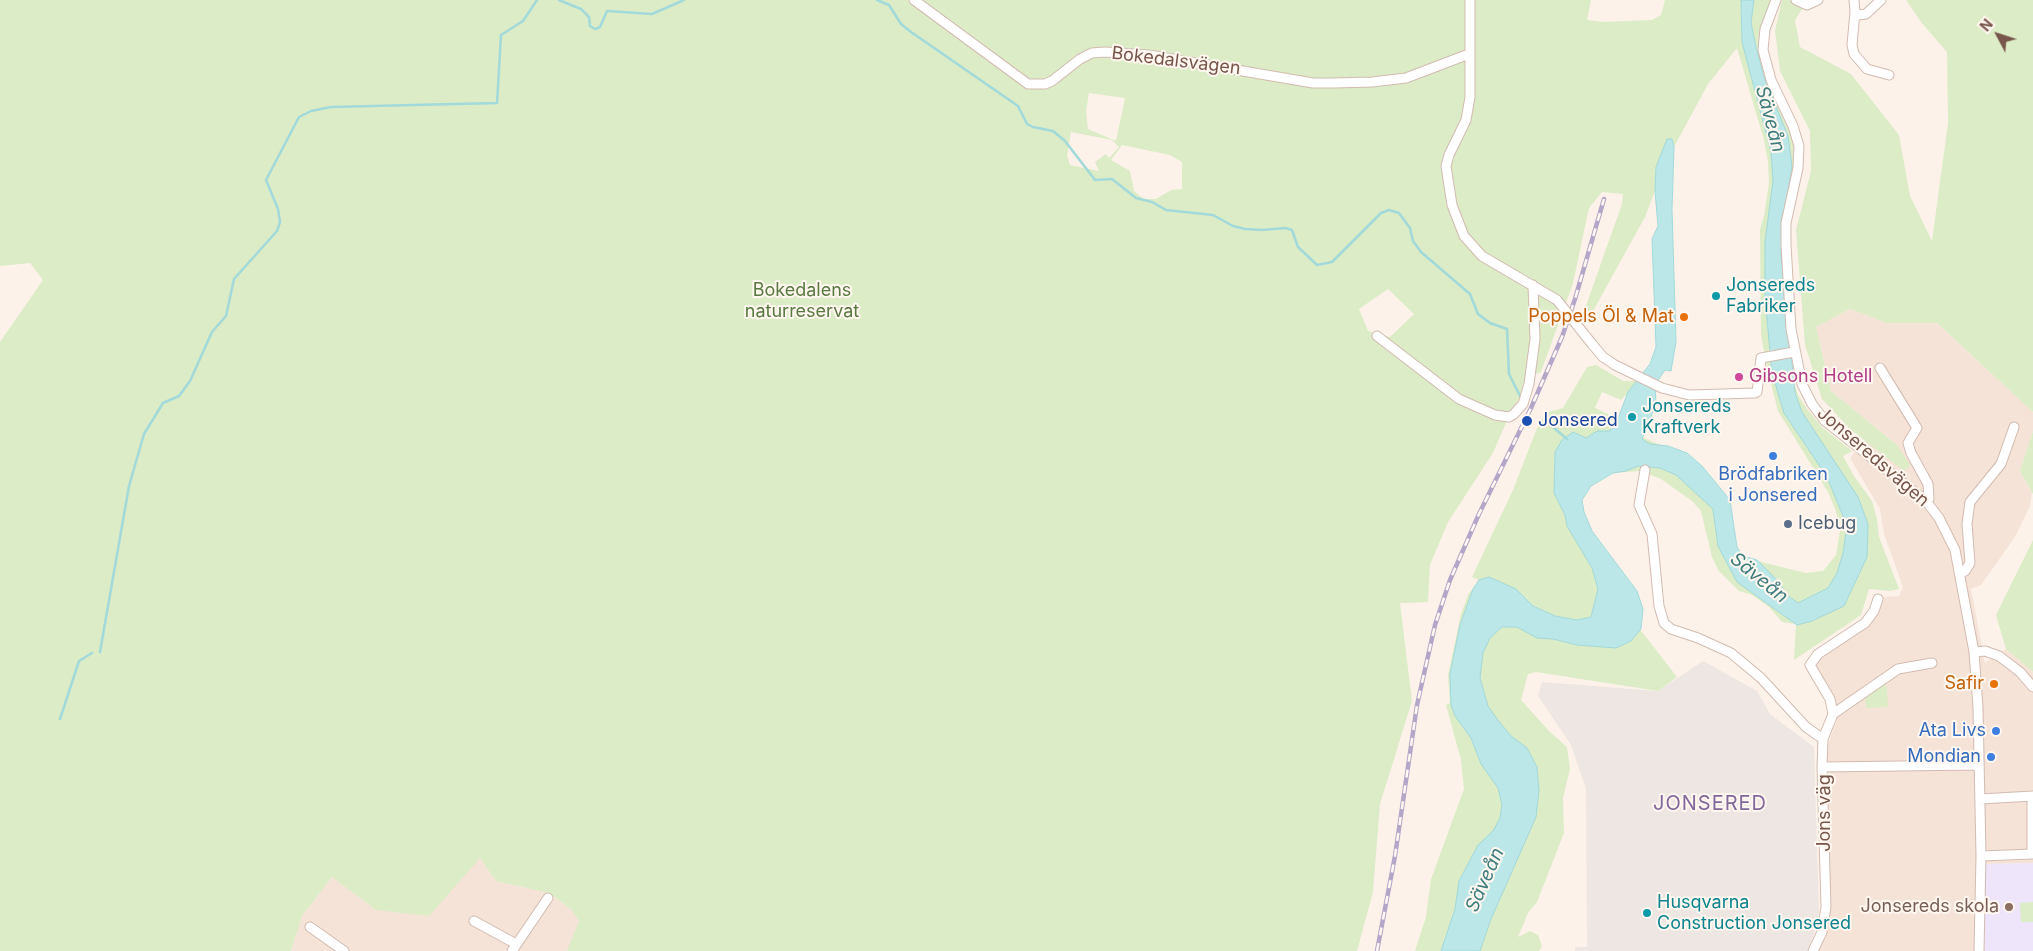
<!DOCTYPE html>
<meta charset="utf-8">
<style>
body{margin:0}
#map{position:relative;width:2033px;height:951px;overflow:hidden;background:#fdf2e9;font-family:Inter,sans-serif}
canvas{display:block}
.north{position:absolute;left:1973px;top:10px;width:50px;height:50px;-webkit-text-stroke:4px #fff7f0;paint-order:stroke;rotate:310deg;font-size:14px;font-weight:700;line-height:20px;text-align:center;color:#78554b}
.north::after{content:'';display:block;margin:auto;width:18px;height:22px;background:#78554b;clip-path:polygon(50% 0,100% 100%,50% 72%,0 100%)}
</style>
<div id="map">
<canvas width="2033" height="951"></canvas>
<div class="north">N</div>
</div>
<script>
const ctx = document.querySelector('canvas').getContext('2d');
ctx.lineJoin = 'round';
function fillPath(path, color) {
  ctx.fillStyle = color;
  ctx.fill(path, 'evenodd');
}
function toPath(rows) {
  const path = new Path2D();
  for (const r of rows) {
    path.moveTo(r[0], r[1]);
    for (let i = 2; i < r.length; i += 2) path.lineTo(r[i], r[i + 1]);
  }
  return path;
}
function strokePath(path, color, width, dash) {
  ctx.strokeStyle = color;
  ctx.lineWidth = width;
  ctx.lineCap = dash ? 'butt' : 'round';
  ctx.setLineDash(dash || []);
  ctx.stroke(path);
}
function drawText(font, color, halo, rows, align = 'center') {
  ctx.font = font + ' Inter,sans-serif';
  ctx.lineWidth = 4;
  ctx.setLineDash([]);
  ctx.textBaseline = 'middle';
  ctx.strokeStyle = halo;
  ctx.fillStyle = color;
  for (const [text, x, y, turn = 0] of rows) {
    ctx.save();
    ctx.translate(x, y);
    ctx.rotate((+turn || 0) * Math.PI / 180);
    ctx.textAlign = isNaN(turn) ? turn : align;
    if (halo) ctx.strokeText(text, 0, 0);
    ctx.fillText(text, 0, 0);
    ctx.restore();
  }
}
fillPath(toPath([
 [1850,309,1887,323,1937,323,2033,412,2033,431,2020,471,2032,493,2030,506,2015,537,1981,585,1971,589,1985,663,2006,649,2033,672,2033,863,1985,864,1984,951,1815,951,1826,937,1829,899,1827,747,1837,720,1836,702,1813,663,1876,612,1883,597,1899,596,1903,587,1884,534,1880,509,1850,458,1865,439,1904,470,1897,445,1831,391,1816,327],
 [480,858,496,881,549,893,572,910,579,920,569,951,291,951,302,916,332,877,376,910]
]), '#f5e3d7');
fillPath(toPath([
 [1703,661,1757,691,1770,714,1814,747,1819,912,1813,937,1807,951,1575,951,1575,947,1587,947,1586,789,1571,745,1538,696,1542,682,1658,691]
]), '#eee6e2');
fillPath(toPath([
 [2033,863,2033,951,1984,951,1985,864]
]), '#efe5fa');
fillPath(toPath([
 [0,0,1591,0,1587,20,1603,22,1652,20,1661,15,1665,0,1773,0,1759,33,1758,48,1764,76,1785,119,1795,147,1796,162,1780,229,1789,367,1798,395,1807,409,1823,428,1852,451,1843,456,1854,476,1872,501,1877,519,1879,537,1899,589,1890,591,1869,589,1861,615,1794,660,1796,624,1782,622,1769,607,1752,595,1739,591,1718,570,1712,557,1701,511,1692,501,1661,479,1641,471,1610,473,1586,483,1574,508,1639,628,1677,677,1658,691,1536,672,1528,674,1521,700,1550,732,1567,747,1570,769,1563,798,1564,833,1537,902,1528,913,1518,937,1530,931,1538,935,1542,946,1539,951,1415,951,1426,917,1431,879,1464,789,1461,760,1446,705,1450,703,1448,675,1461,614,1468,595,1479,580,1472,577,1513,490,1537,428,1545,413,1563,408,1587,367,1596,365,1623,381,1639,381,1621,400,1602,392,1595,408,1620,420,1631,433,1661,445,1694,462,1737,551,1749,559,1806,573,1823,571,1836,555,1840,531,1836,511,1828,492,1778,411,1767,367,1761,335,1760,229,1764,216,1769,183,1768,162,1764,140,1737,48,1708,84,1674,147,1672,139,1656,167,1655,191,1645,217,1587,322,1582,317,1622,204,1623,194,1602,192,1589,208,1573,283,1541,372,1536,374,1512,409,1493,453,1448,522,1430,565,1428,602,1400,603,1412,701,1380,804,1373,892,1357,951,567,951,579,921,572,910,549,893,496,881,480,858,429,916,376,910,332,877,302,916,291,951,0,951,0,342,43,280,30,263,0,266],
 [1089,93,1125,98,1116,141,1088,129,1086,111],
 [1071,132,1112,140,1119,147,1109,158,1106,154,1095,162,1099,171,1070,165,1067,155],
 [1122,145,1170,155,1182,162,1182,189,1171,190,1156,199,1144,199,1134,191,1130,171,1111,160],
 [1388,289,1414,314,1390,337,1368,331,1359,309],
 [1782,0,1808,0,1795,20,1800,47,1851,74,1899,135,1910,196,1932,241,1948,123,1947,52,1921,22,1906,0,2033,0,2033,412,1937,323,1887,323,1850,309,1816,327,1831,391,1897,445,1910,465,1904,471,1850,429,1822,399,1805,345,1796,230,1811,171,1810,131,1780,71,1775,31],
 [2033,431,2033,494,2020,471],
 [2033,540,2033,672,2006,649,1996,615],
 [1884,682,1887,688,1888,707,1866,708,1865,698],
 [2033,902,2033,922,2021,922,2020,903]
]), '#dbecc6');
const water = toPath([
 [1741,0,1754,0,1751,23,1756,47,1764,77,1788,136,1792,166,1783,222,1781,254,1795,393,1802,412,1858,497,1868,524,1867,557,1844,606,1812,621,1797,625,1737,582,1718,546,1713,509,1676,475,1660,468,1638,466,1626,471,1613,473,1591,486,1582,500,1584,512,1592,531,1637,591,1643,609,1641,629,1631,641,1616,648,1577,645,1553,639,1537,638,1517,627,1502,627,1490,638,1483,653,1480,678,1488,706,1497,719,1511,736,1527,748,1537,767,1539,791,1536,817,1491,919,1480,951,1441,951,1455,909,1459,881,1478,845,1493,831,1500,818,1502,805,1498,788,1481,764,1471,738,1455,716,1451,705,1450,674,1460,625,1473,589,1479,580,1489,577,1516,589,1533,606,1555,616,1577,620,1591,617,1598,589,1592,568,1567,526,1565,515,1554,493,1555,452,1562,440,1573,432,1586,438,1597,431,1609,431,1615,426,1628,392,1650,364,1656,347,1652,239,1658,226,1655,191,1656,167,1667,139,1672,139,1674,147,1672,209,1676,342,1671,371,1665,370,1655,385,1656,404,1642,439,1650,444,1668,446,1687,453,1702,466,1730,500,1737,547,1743,556,1757,560,1778,581,1787,595,1798,603,1828,588,1837,573,1843,553,1847,526,1827,477,1784,413,1772,373,1765,297,1765,242,1773,181,1771,152,1742,42,1741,0]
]);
fillPath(water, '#bce7e8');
strokePath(water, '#a2d9da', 1);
strokePath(toPath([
 [559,0,581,9,589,17,590,26,595,29,600,27,607,11,652,14,684,0],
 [877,0,889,5,901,24,911,32,1018,106,1027,124,1033,127,1053,131,1065,141,1095,180,1112,179,1136,198,1152,202,1166,210,1213,215,1233,226,1245,229,1262,230,1285,228,1292,230,1298,247,1317,265,1332,262,1381,213,1389,210,1399,213,1410,228,1413,241,1421,252,1470,294,1478,314,1490,323,1507,329,1509,374,1520,396],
 [1547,422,1567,439],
 [100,652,129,486,144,434,163,403,179,396,190,381,212,332,226,316,234,279,277,231,280,222,278,209,266,180,299,117,311,111,331,107,497,103,501,35,523,21,537,0],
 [60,719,79,661,92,653]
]), '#a2d9da', 2.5);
const minor = toPath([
 [914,0,1028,84,1045,84,1052,81,1080,59,1092,53,1105,52,1149,55,1313,83,1333,83,1372,82,1406,78,1469,54],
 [1470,0,1470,97,1466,120,1449,155,1446,166,1452,205,1464,236,1482,256,1557,300],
 [1776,0,1765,29,1763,50,1771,80,1793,126,1799,146,1798,168,1786,223,1786,245,1791,329,1802,384,1812,404,1825,421,1926,501,1939,518,1955,550,1974,652,1978,708,1981,856,1979,951],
 [1796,0,1807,5,1818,0],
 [1854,0,1855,12,1858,15,1866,14,1881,0],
 [1855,12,1852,45,1854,54,1867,69,1889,75],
 [1377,336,1459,399,1495,415,1509,417,1514,414,1523,404,1529,384,1535,339,1533,285],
 [1592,344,1603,357,1615,365,1662,388,1689,395,1755,393,1757,392,1761,358,1794,352],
 [1880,368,1917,428,1908,443,1911,453,1928,484,1929,499,1926,501],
 [1645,470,1639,505,1652,534,1659,606,1664,623,1671,629,1698,638,1731,653,1761,678,1806,727,1823,739],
 [1960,573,1965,571,1970,563,1967,524,1970,502,2001,464,2014,427],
 [1974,652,1985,651,1999,656,2020,672,2033,687],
 [1833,714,1830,699,1810,665,1818,654,1865,623,1874,611,1878,599],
 [1822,767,1823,739,1833,714,1898,669,1932,663],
 [1980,799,2033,796],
 [1981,856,2032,854,2032,796],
 [474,921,516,944],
 [310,927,344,951],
 [512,951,548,898],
 [1813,951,1822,932,1826,907,1822,767,1979,765]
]);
strokePath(minor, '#d2bbb0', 11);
strokePath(minor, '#fff', 9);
const rail = toPath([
 [1377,951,1395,856,1417,705,1435,625,1450,580,1479,514,1531,408,1562,337,1575,299,1604,199]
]);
strokePath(rail, '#b3a6c8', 4.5);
strokePath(rail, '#fff7f0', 2.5, [8]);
const minorBridge = toPath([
 [1557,300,1592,344]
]);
strokePath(minorBridge, '#d2bbb0', 11, []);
strokePath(minorBridge, '#fff', 9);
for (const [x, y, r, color] of [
 [1716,296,5,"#0f9aa8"],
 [1684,317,5,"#e8710a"],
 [1739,377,5,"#d1479c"],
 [1632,417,5,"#0f9aa8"],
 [1527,421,6,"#1a4fb4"],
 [1773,456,5,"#3f7fe0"],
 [1788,524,5,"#5c6f8a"],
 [1994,684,5,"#e8710a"],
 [1996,731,5,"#3f7fe0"],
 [1991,757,5,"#3f7fe0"],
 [2009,907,5,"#8d6e63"],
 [1647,913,5,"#0f9aa8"]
]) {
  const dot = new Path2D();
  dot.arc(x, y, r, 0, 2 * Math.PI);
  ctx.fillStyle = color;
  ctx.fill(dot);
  strokePath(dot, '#fff7f0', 2);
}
drawText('18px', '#78554b', '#fff7f0', [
 ["Bokedalsvägen",1176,61,7],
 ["Jonseredsvägen",1873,457,41],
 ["Jons väg",1825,813,-90]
]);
drawText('18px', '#0d838f', '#fff7f0', [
 ["Jonsereds",1726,286],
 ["Fabriker",1726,307],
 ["Jonsereds",1642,407],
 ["Kraftverk",1642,428],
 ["Husqvarna",1657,903],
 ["Construction Jonsered",1657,924]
], 'left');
drawText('18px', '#587940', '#fff7f0', [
 ["Bokedalens",802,291],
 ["naturreservat",802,312]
]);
drawText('18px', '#c56008', '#fff7f0', [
 ["Poppels Öl & Mat",1674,317],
 ["Safir",1984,684]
], 'right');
drawText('18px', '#b23c85', '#fff7f0', [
 ["Gibsons Hotell",1749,377]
], 'left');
drawText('18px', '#164399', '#fff7f0', [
 ["Jonsered",1538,421]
], 'left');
drawText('18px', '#366cbe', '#fff7f0', [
 ["Brödfabriken",1773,475,"center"],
 ["i Jonsered",1773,496,"center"],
 ["Ata Livs",1986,731],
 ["Mondian",1981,757]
], 'right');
drawText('18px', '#4e5e75', '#fff7f0', [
 ["Icebug",1798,524]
], 'left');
drawText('18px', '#785e54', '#fff7f0', [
 ["Jonsereds skola",1999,907]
], 'right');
drawText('italic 19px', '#3e7c7e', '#fff7f0', [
 ["Säveån",1770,119,75],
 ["Säveån",1759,578,39],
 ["Säveån",1485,880,-66]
]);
ctx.letterSpacing = '1px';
drawText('20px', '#82689b', '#fff7f0', [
 ["JONSERED",1710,804]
]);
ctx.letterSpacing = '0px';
</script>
